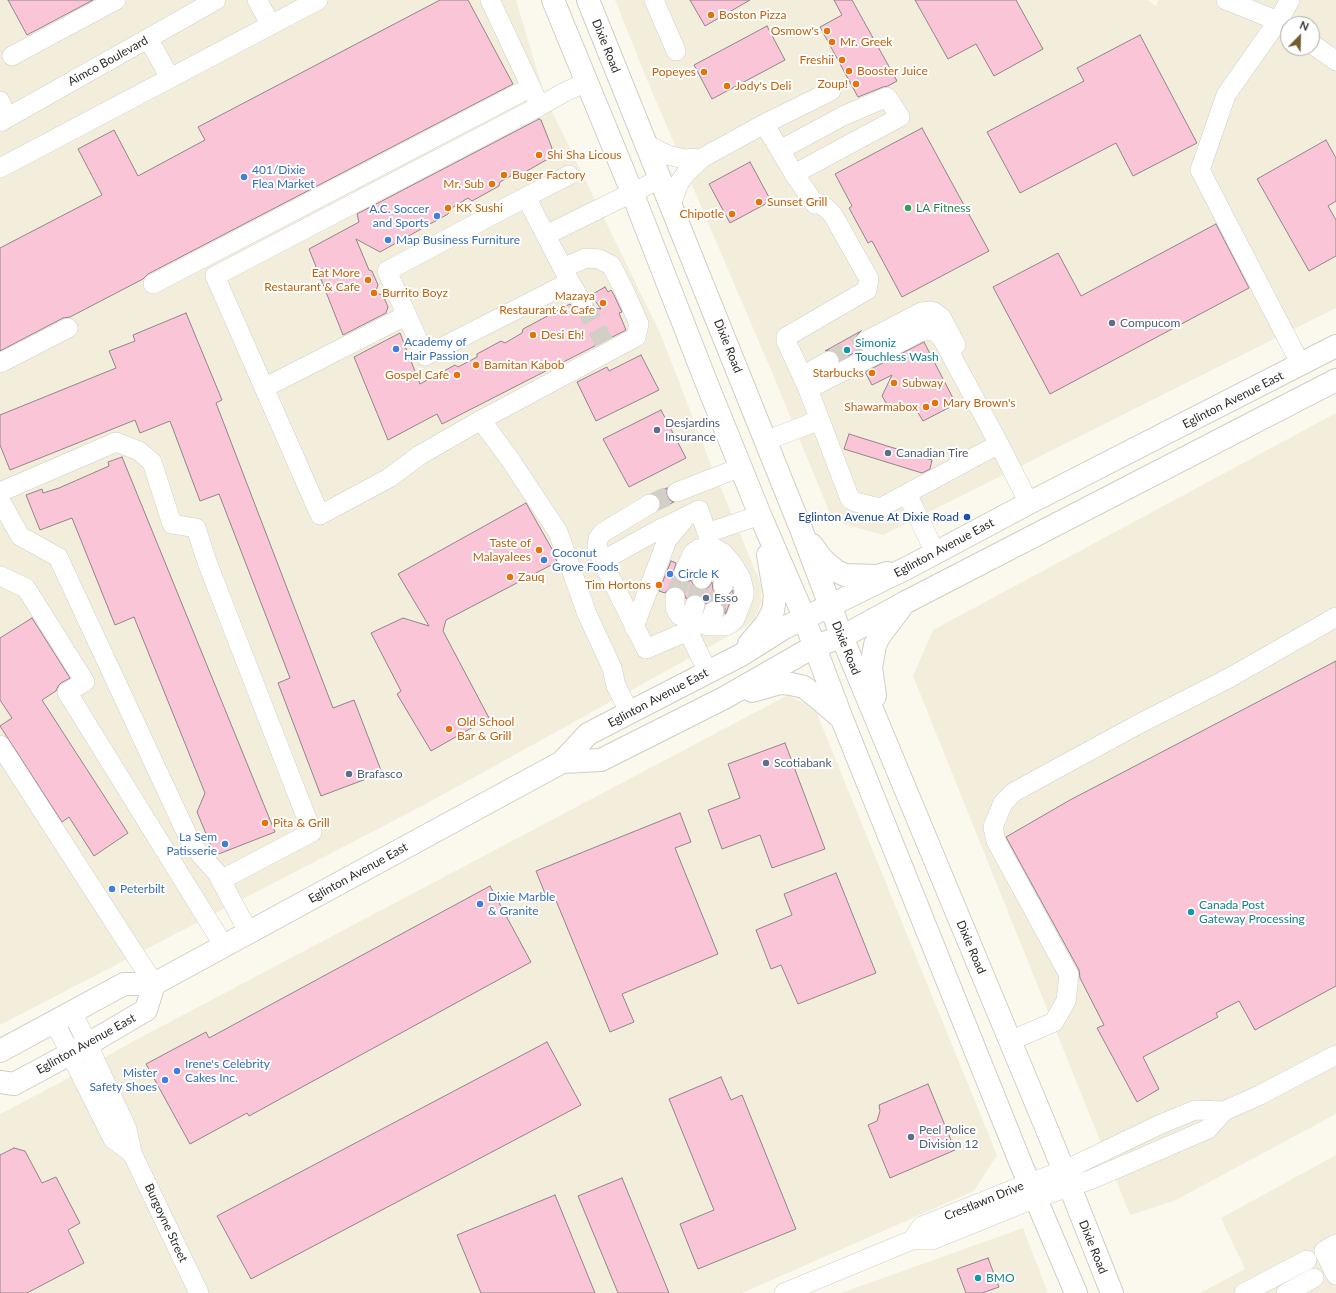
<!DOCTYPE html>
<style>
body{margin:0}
#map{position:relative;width:1336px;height:1293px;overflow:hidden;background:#fbf8ee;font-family:Lato,sans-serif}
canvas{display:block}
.north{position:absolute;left:1280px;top:16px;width:40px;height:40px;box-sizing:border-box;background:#fff;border:1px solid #abaaa9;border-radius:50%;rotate:23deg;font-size:11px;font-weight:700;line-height:16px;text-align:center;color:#2c2a27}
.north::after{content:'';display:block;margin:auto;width:14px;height:18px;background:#705f2d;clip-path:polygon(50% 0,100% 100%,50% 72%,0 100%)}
</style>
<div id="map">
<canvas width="1336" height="1293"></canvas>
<div class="north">N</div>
</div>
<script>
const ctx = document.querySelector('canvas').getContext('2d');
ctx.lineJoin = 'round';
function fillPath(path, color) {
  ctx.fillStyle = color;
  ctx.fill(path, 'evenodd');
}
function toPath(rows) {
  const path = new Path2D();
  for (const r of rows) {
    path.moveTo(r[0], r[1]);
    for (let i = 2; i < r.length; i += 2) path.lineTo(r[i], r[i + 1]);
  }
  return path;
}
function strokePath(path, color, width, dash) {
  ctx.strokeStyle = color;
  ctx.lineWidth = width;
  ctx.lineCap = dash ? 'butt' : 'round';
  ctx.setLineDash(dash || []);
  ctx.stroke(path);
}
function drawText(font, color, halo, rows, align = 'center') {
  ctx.font = font + ' Lato,sans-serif';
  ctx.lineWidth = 4;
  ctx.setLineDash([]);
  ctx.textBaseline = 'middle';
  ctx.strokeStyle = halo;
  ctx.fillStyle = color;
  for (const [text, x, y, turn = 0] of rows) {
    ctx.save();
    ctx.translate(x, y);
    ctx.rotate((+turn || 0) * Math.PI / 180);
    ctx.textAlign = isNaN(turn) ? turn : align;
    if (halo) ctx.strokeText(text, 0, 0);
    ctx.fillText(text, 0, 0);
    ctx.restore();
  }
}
fillPath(toPath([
 [0,0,516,0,545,97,661,335,710,462,760,582,762,601,754,620,740,630,424,805,0,1025],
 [615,0,1147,0,1156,6,1158,0,1336,0,1336,308,883,535,833,521,771,370,647,80],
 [1288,24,1312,24,1312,48,1288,48],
 [1336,413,1336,1114,1174,1201,1130,1215,913,676,933,630],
 [788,695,815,709,997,1155,974,1191,742,1293,0,1293,0,1114,65,1080,132,1042],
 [1336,1155,1336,1293,1200,1293,1245,1269,1221,1218],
 [1023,1228,1048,1293,841,1293]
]), '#f3eedc');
const building = toPath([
 [8,0,93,0,27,35,8,0],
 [440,0,468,0,513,84,148,274,143,279,70,317,63,318,0,351,0,248,102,195,78,149,114,130,138,176,205,140,198,127,440,0],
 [690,0,750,0,705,26,690,0],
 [834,0,852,0,897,81,888,86,883,87,858,97,820,27,842,15,834,0],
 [915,0,1016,0,1043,49,994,76,976,44,948,59,915,0],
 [767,26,785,60,712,99,694,65,767,26],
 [1140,35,1197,143,1133,176,1116,143,1020,193,987,132,1084,81,1077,68,1140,35],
 [539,119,541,120,552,148,548,159,518,176,514,174,500,182,499,186,472,201,468,198,450,209,448,214,380,252,356,239,369,270,372,271,378,285,375,293,383,295,388,307,386,313,343,335,309,249,359,222,357,214,539,119],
 [922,128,989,251,902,297,872,241,868,243,849,208,852,206,835,174,922,128],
 [1326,140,1336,158,1336,201,1328,206,1336,220,1336,256,1309,271,1257,179,1326,140],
 [750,162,771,201,730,223,709,184,750,162],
 [1216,224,1249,288,1050,394,993,287,1058,253,1081,296,1216,224],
 [605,287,608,292,611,290,614,295,622,312,619,313,626,330,442,424,437,414,388,440,354,357,400,333,420,384,455,365,458,367,477,357,477,354,501,341,505,343,522,333,523,329,570,304,577,313,583,315,589,313,593,308,601,309,591,295,605,287],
 [186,313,222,400,216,403,333,708,354,700,382,773,321,796,278,683,290,678,219,494,200,501,170,421,140,433,135,420,10,470,0,445,0,415,116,368,109,351,135,341,133,335,186,313],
 [861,331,857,335,855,341,856,346,860,350,840,360,838,355,835,352,829,350,825,351,861,331],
 [924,342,956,404,923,421,914,406,905,411,888,406,882,396,892,375,872,385,865,372,924,342],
 [641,355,659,390,596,421,577,382,607,367,609,371,641,355],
 [661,410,686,458,629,487,603,439,661,410],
 [849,434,932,460,930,469,922,473,844,449,849,434],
 [122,457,275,832,216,855,214,853,197,812,205,793,134,617,115,625,72,518,40,530,26,495,42,489,43,493,59,488,109,466,108,462,122,457],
 [667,488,667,496,670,500,674,502,660,508,661,503,660,499,654,494,667,488],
 [526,503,552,549,557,562,446,620,443,631,489,718,431,751,397,694,401,691,371,633,403,618,429,626,398,574,526,503],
 [671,561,676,563,673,574,675,579,679,582,686,583,691,580,694,586,699,590,705,589,709,587,712,582,713,590,716,595,721,597,727,596,733,590,733,594,726,613,725,614,725,608,722,604,718,601,711,600,706,604,703,598,697,594,692,595,686,599,685,592,680,587,675,586,670,587,665,593,659,591,671,561],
 [32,618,70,678,61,683,58,686,56,691,42,700,128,833,94,856,69,817,62,822,0,726,12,718,0,700,0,638,32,618],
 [1336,661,1336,986,1255,1030,1239,1001,1216,1013,1218,1017,1143,1057,1159,1089,1137,1102,1097,1028,1104,1025,1080,978,1079,970,1006,837,1070,800,1336,661],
 [785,743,825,849,772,868,760,835,722,849,708,810,740,798,728,764,785,743],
 [680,813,691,842,675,848,718,954,622,994,634,1022,610,1032,555,898,548,901,536,871,680,813],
 [836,873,876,973,798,1004,781,965,771,969,756,930,792,915,784,894,836,873],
 [490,886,531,962,249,1116,247,1113,190,1144,146,1064,206,1032,209,1038,490,886],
 [547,1042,581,1105,251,1279,217,1216,547,1042],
 [721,1077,731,1100,742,1095,796,1229,698,1269,680,1224,714,1210,669,1099,721,1077],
 [928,1084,955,1150,890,1178,868,1125,877,1121,880,1111,879,1105,928,1084],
 [14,1148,25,1151,42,1183,56,1177,80,1223,68,1230,84,1263,27,1293,0,1293,0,1155,14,1148],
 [622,1178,669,1293,618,1293,578,1196,622,1178],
 [555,1195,595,1293,481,1293,457,1235,555,1195],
 [988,1258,999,1287,982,1293,966,1293,957,1269,988,1258]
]);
fillPath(building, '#fbc5d8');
strokePath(building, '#91868a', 1);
strokePath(toPath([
 [583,304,604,342],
 [829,361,866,341],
 [650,504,677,492],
 [675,597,684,572],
 [695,605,702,579],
 [714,611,723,586]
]), '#d2cfc6', 19, [19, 10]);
const minor = toPath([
 [257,0,271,25],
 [490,0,536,98],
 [654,0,676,51],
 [1226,0,1278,21,1288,28],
 [1290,0,1278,21,1226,95,1200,170,1301,365],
 [148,38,170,78],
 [1312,44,1336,61],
 [12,56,116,0],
 [586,82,563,93,540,106,215,276,320,515,389,478,420,455,481,420,509,458,558,532,587,614,612,668,616,686,630,713],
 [0,101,7,118],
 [0,122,216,0],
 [764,124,780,150],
 [645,144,668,155,684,159,702,158],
 [0,168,318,0],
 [794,174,900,117,887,97,843,116,780,150,794,174,815,204,818,203,826,208,833,215,869,279,867,290,786,337,786,341,808,389,850,499,855,502,880,508,999,444,1029,503],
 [526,197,570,282,425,356,387,271,526,197,569,175],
 [671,205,679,183,687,172,702,158,764,124,831,91],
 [546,235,660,179],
 [570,282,583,304],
 [153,284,531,87],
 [866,341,922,312,930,311,934,312,941,317,956,345],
 [0,363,68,328],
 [803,376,829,361],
 [264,388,407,315],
 [808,389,920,332,927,330,934,331,939,335,944,342,999,444],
 [481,420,636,337,639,324,624,290,611,265,599,259,586,258,563,268],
 [765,441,820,420],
 [0,492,116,442,139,451,152,462,172,524,196,528,207,562,312,832,221,880],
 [677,492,741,467],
 [907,494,935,552],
 [0,500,20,536,58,557,192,845,217,873,249,933],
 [602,561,597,545,598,539,602,533,650,504],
 [684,572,692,554,698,549,711,546,708,536],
 [0,576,26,588,85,682,67,692,224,946],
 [702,579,711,546,723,553,725,575,723,586],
 [675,597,675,608,679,615,691,621,709,626,714,611],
 [709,626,726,626,731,623,735,619,744,596,744,590,741,578,732,563,723,553],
 [634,627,667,540,683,521],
 [688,631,695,605],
 [708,672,688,631,646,649,602,561,658,530,699,510,707,533,760,515],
 [0,745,154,984],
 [72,1011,127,1129,132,1153,199,1293],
 [54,1021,113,1139,132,1153],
 [1010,1041,1054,1022,1066,1001,1069,975,996,841,993,827,1003,803,1014,792,1137,725,1229,678,1336,617],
 [912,1240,922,1226,1029,1183,1063,1171,1161,1124,1195,1110,1224,1111],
 [1336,1244,1324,1251,1336,1275],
 [784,1293,912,1240,932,1240,1036,1198,1090,1180,1208,1129,1224,1111,1260,1095,1336,1055],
 [1244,1293,1307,1260],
 [1286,1293,1314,1278]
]);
const major = toPath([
 [553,0,632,192,707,384,760,515,799,605,842,719,1021,1164,1076,1293],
 [588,0,801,529,842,637,1053,1144,1112,1293],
 [812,545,823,560,836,571,845,575,878,576,887,573],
 [749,644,766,624,773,611,775,596,768,555],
 [752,691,780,683,791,684,804,687,819,699,840,717],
 [875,696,871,667,875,645,880,635,900,609],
 [562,762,601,760,724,698,815,646,842,637,906,602,1336,380],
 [0,1051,124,984,154,984,562,762,588,734,741,655,784,628,909,567,1029,503,1336,346],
 [0,1082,14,1084,88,1044,146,1010,154,984]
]);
strokePath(minor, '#d1cec5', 20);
strokePath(major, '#d1cec5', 24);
strokePath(minor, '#fff', 19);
strokePath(major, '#fff', 22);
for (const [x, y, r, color] of [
 [711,15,4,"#e8710a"],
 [827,31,4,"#e8710a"],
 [832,42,4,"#e8710a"],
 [842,60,4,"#e8710a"],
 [849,71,4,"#e8710a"],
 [704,72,4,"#e8710a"],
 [856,84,4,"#e8710a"],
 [727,86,4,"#e8710a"],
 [539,155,4,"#e8710a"],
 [504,175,4,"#e8710a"],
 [244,177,4,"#3f7fe0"],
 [492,184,4,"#e8710a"],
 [759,202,4,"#e8710a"],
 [448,208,4,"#e8710a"],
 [908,208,4,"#2e9e5b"],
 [732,214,4,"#e8710a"],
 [437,216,4,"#3f7fe0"],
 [388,240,4,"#3f7fe0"],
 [368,280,4,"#e8710a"],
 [374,293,4,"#e8710a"],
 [603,303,4,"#e8710a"],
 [1112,323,4,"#5c6f8a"],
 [533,335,4,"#e8710a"],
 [396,349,4,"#3f7fe0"],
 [847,350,4,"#0f9aa8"],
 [476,365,4,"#e8710a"],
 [872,373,4,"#e8710a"],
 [457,375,4,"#e8710a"],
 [894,383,4,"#e8710a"],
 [935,403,4,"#e8710a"],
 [926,407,4,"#e8710a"],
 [657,430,4,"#5c6f8a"],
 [888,453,4,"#5c6f8a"],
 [967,517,4,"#1a4fb4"],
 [539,550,4,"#e8710a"],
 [544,560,4,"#3f7fe0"],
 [670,574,4,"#3f7fe0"],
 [510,577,4,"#e8710a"],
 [659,585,4,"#e8710a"],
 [706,598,4,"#5c6f8a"],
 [449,729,4,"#e8710a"],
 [766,763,4,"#5c6f8a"],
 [349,774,4,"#5c6f8a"],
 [265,823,4,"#e8710a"],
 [225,844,4,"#3f7fe0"],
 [112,889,4,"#3f7fe0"],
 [480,904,4,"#3f7fe0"],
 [1191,912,4,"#0f9aa8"],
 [177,1071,4,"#3f7fe0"],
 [165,1080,4,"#3f7fe0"],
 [911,1137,4,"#5c6f8a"],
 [978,1278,4,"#0f9aa8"]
]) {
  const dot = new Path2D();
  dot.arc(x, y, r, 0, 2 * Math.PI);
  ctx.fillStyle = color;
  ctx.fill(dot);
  strokePath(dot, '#fff', 1.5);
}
drawText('12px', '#c56008', '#fff', [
 ["Boston Pizza",719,15],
 ["Osmow's",819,31,"right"],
 ["Mr. Greek",840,42],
 ["Freshii",834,60,"right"],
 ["Booster Juice",857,71],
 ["Popeyes",696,72,"right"],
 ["Zoup!",848,84,"right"],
 ["Jody's Deli",735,86],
 ["Shi Sha Licous",547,155],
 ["Buger Factory",512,175],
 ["Mr. Sub",484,184,"right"],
 ["Sunset Grill",767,202],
 ["KK Sushi",456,208],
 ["Chipotle",724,214,"right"],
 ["Eat More",360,273,"right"],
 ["Restaurant & Cafe",360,287,"right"],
 ["Burrito Boyz",382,293],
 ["Mazaya",595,296,"right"],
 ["Restaurant & Cafe",595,310,"right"],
 ["Desi Eh!",541,335],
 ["Bamitan Kabob",484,365],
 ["Starbucks",864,373,"right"],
 ["Gospel Cafe",449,375,"right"],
 ["Subway",902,383],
 ["Mary Brown's",943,403],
 ["Shawarmabox",918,407,"right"],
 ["Taste of",531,543,"right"],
 ["Malayalees",531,557,"right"],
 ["Zauq",518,577],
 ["Tim Hortons",651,585,"right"],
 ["Old School",457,722],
 ["Bar & Grill",457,736],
 ["Pita & Grill",273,823]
], 'left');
drawText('12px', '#2c2a27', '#fff', [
 ["Dixie Road",606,46,68],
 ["Aimco Boulevard",108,61,-29],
 ["Dixie Road",728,346,68],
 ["Eglinton Avenue East",1233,400,-27],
 ["Eglinton Avenue East",944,548,-28],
 ["Dixie Road",846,648,68],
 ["Eglinton Avenue East",658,698,-28],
 ["Eglinton Avenue East",358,873,-29],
 ["Dixie Road",971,947,67],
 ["Eglinton Avenue East",86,1044,-29],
 ["Crestlawn Drive",984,1201,-22],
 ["Burgoyne Street",166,1223,65],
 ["Dixie Road",1093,1247,68]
]);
drawText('12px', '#366cbe', '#fff', [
 ["401/Dixie",252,170],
 ["Flea Market",252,184],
 ["A.C. Soccer",429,209,"right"],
 ["and Sports",429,223,"right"],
 ["Map Business Furniture",396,240],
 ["Academy of",404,342],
 ["Hair Passion",404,356],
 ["Coconut",552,553],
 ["Grove Foods",552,567],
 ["Circle K",678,574],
 ["La Sem",217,837,"right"],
 ["Patisserie",217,851,"right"],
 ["Peterbilt",120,889],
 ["Dixie Marble",488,897],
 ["& Granite",488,911],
 ["Irene's Celebrity",185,1064],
 ["Cakes Inc.",185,1078],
 ["Mister",157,1073,"right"],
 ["Safety Shoes",157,1087,"right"]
], 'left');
drawText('12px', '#27864d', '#fff', [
 ["LA Fitness",916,208]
], 'left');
drawText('12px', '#4e5e75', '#fff', [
 ["Compucom",1120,323],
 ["Desjardins",665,423],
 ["Insurance",665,437],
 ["Canadian Tire",896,453],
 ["Esso",714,598],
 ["Scotiabank",774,763],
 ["Brafasco",357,774],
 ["Peel Police",919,1130],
 ["Division 12",919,1144]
], 'left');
drawText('12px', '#0d838f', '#fff', [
 ["Simoniz",855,343],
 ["Touchless Wash",855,357],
 ["Canada Post",1199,905],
 ["Gateway Processing",1199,919],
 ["BMO",986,1278]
], 'left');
drawText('12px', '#164399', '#fff', [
 ["Eglinton Avenue At Dixie Road",959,517]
], 'right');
</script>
